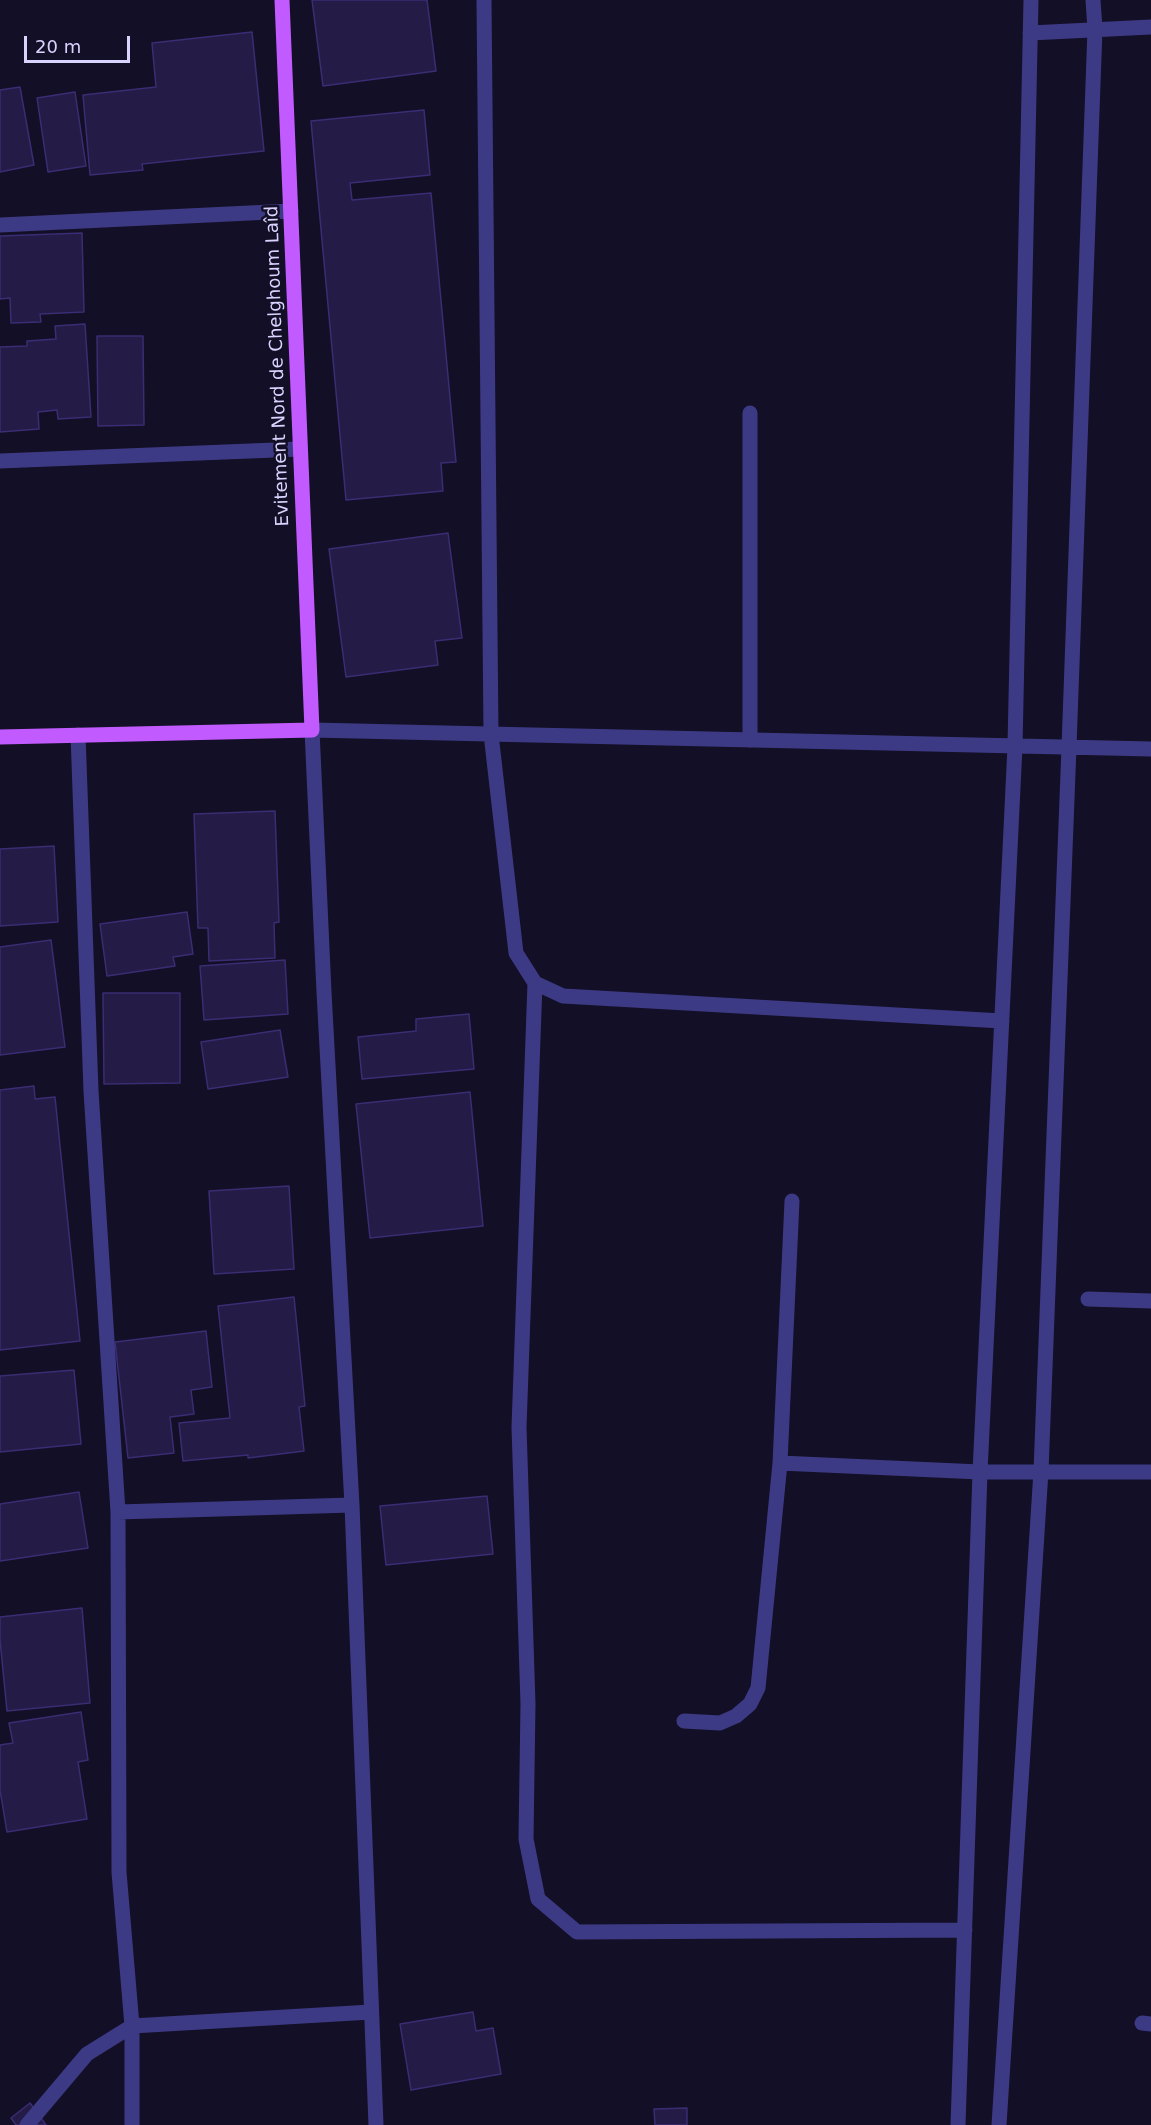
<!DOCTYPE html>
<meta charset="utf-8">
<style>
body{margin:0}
#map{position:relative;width:1151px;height:2125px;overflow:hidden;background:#130f26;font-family:"DejaVu Sans",sans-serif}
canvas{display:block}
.scale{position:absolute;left:24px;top:36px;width:106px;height:27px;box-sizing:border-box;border:3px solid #d9d4ff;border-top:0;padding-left:8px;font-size:18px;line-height:21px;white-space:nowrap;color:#d9d4ff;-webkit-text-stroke:4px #130f26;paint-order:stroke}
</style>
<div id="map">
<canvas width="1151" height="2125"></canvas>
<div class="scale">20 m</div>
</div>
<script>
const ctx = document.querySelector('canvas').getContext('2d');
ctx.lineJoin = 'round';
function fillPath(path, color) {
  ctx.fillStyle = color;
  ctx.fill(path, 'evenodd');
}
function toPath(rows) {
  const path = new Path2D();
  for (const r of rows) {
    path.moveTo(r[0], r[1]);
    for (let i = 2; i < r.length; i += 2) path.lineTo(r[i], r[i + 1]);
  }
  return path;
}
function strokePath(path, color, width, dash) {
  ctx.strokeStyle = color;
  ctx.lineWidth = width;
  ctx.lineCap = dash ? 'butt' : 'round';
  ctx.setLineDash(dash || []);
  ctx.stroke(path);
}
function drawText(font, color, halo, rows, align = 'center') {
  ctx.font = font + ' "DejaVu Sans",sans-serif';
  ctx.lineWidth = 5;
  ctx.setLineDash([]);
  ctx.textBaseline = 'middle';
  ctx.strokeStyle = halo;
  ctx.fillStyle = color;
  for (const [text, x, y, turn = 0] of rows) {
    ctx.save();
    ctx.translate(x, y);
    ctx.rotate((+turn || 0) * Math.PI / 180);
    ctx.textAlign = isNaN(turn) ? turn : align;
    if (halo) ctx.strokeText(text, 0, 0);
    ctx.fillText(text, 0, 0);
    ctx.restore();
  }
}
const building = toPath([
 [312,0,427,0,436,71,323,86,312,0],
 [252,32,264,151,142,164,143,170,90,175,83,95,156,87,152,43,252,32],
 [20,87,34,165,0,172,0,90,20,87],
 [75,92,86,166,48,172,37,98,75,92],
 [424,110,430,175,350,183,352,200,431,193,456,462,441,463,443,491,346,500,311,121,424,110],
 [82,233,84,312,40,314,41,322,11,323,10,298,0,299,0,236,82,233],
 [85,324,91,417,58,419,57,410,38,412,39,429,0,432,0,347,27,346,27,341,56,339,55,326,85,324],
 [97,336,143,336,144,425,98,426,97,336],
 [448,533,462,638,435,641,438,665,346,677,329,549,448,533],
 [275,811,279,922,274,923,275,958,209,961,208,928,198,928,194,814,275,811],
 [54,846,58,922,0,926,0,849,54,846],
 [187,912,193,954,173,957,175,966,107,976,100,924,187,912],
 [51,940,65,1047,0,1055,0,947,51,940],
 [285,960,288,1014,204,1020,200,966,285,960],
 [103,993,180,993,180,1083,104,1084,103,993],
 [469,1014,474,1069,362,1079,358,1037,416,1031,416,1019,469,1014],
 [280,1030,288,1077,208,1089,201,1042,280,1030],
 [34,1086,35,1099,55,1097,80,1341,0,1350,0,1090,34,1086],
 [470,1092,483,1226,370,1238,356,1104,470,1092],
 [289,1186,294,1269,214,1274,209,1191,289,1186],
 [294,1297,305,1406,299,1407,304,1451,248,1458,248,1455,183,1461,179,1423,230,1418,218,1306,294,1297],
 [206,1331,212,1387,191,1390,194,1414,170,1417,174,1453,128,1458,115,1342,206,1331],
 [74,1370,81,1444,0,1452,0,1376,74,1370],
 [79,1492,88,1548,0,1561,0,1504,79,1492],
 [487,1496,493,1554,386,1565,380,1506,487,1496],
 [82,1608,90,1703,7,1711,0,1640,0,1617,82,1608],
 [81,1712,88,1760,78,1762,87,1819,7,1832,0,1790,0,1745,13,1743,9,1723,81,1712],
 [473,2012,476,2031,493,2028,501,2074,411,2090,400,2024,473,2012],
 [30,2103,46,2125,16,2125,11,2118,30,2103],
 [687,2108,687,2125,655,2125,654,2109,687,2108]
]);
fillPath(building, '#241b47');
strokePath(building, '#3b2d73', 1.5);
strokePath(toPath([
 [750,413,750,740],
 [1088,1299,1151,1301],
 [780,1463,980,1472],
 [684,1721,720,1723,736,1716,750,1704,758,1688,780,1463,792,1201]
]), '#3d3a85', 15);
strokePath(toPath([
 [1030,33,1151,27],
 [0,225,291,211],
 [0,461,300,449],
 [491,734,516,953,535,983,563,996,1002,1021],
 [78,735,91,1091,118,1512,119,1872,132,2026,132,2125],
 [535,983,519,1427,528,1704,526,1839,538,1899,577,1932,965,1930],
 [980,1472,1151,1472],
 [118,1512,352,1505],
 [1142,2023,1151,2024],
 [27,2125,87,2054,132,2026,371,2012],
 [376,2125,352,1505,324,992,312,730,1151,749],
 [958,2125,980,1472,1015,746,1031,0],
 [999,2125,1041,1471,1069,747,1095,29,1093,0]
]), '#3d3a85', 15);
strokePath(toPath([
 [484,0,491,734]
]), '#3d3a85', 15);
strokePath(toPath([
 [0,737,312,730,282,0]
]), '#c25bff', 15);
drawText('18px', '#d9d4ff', '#130f26', [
 ["Evitement Nord de Chelghoum Laîd",278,366,-92]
]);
</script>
